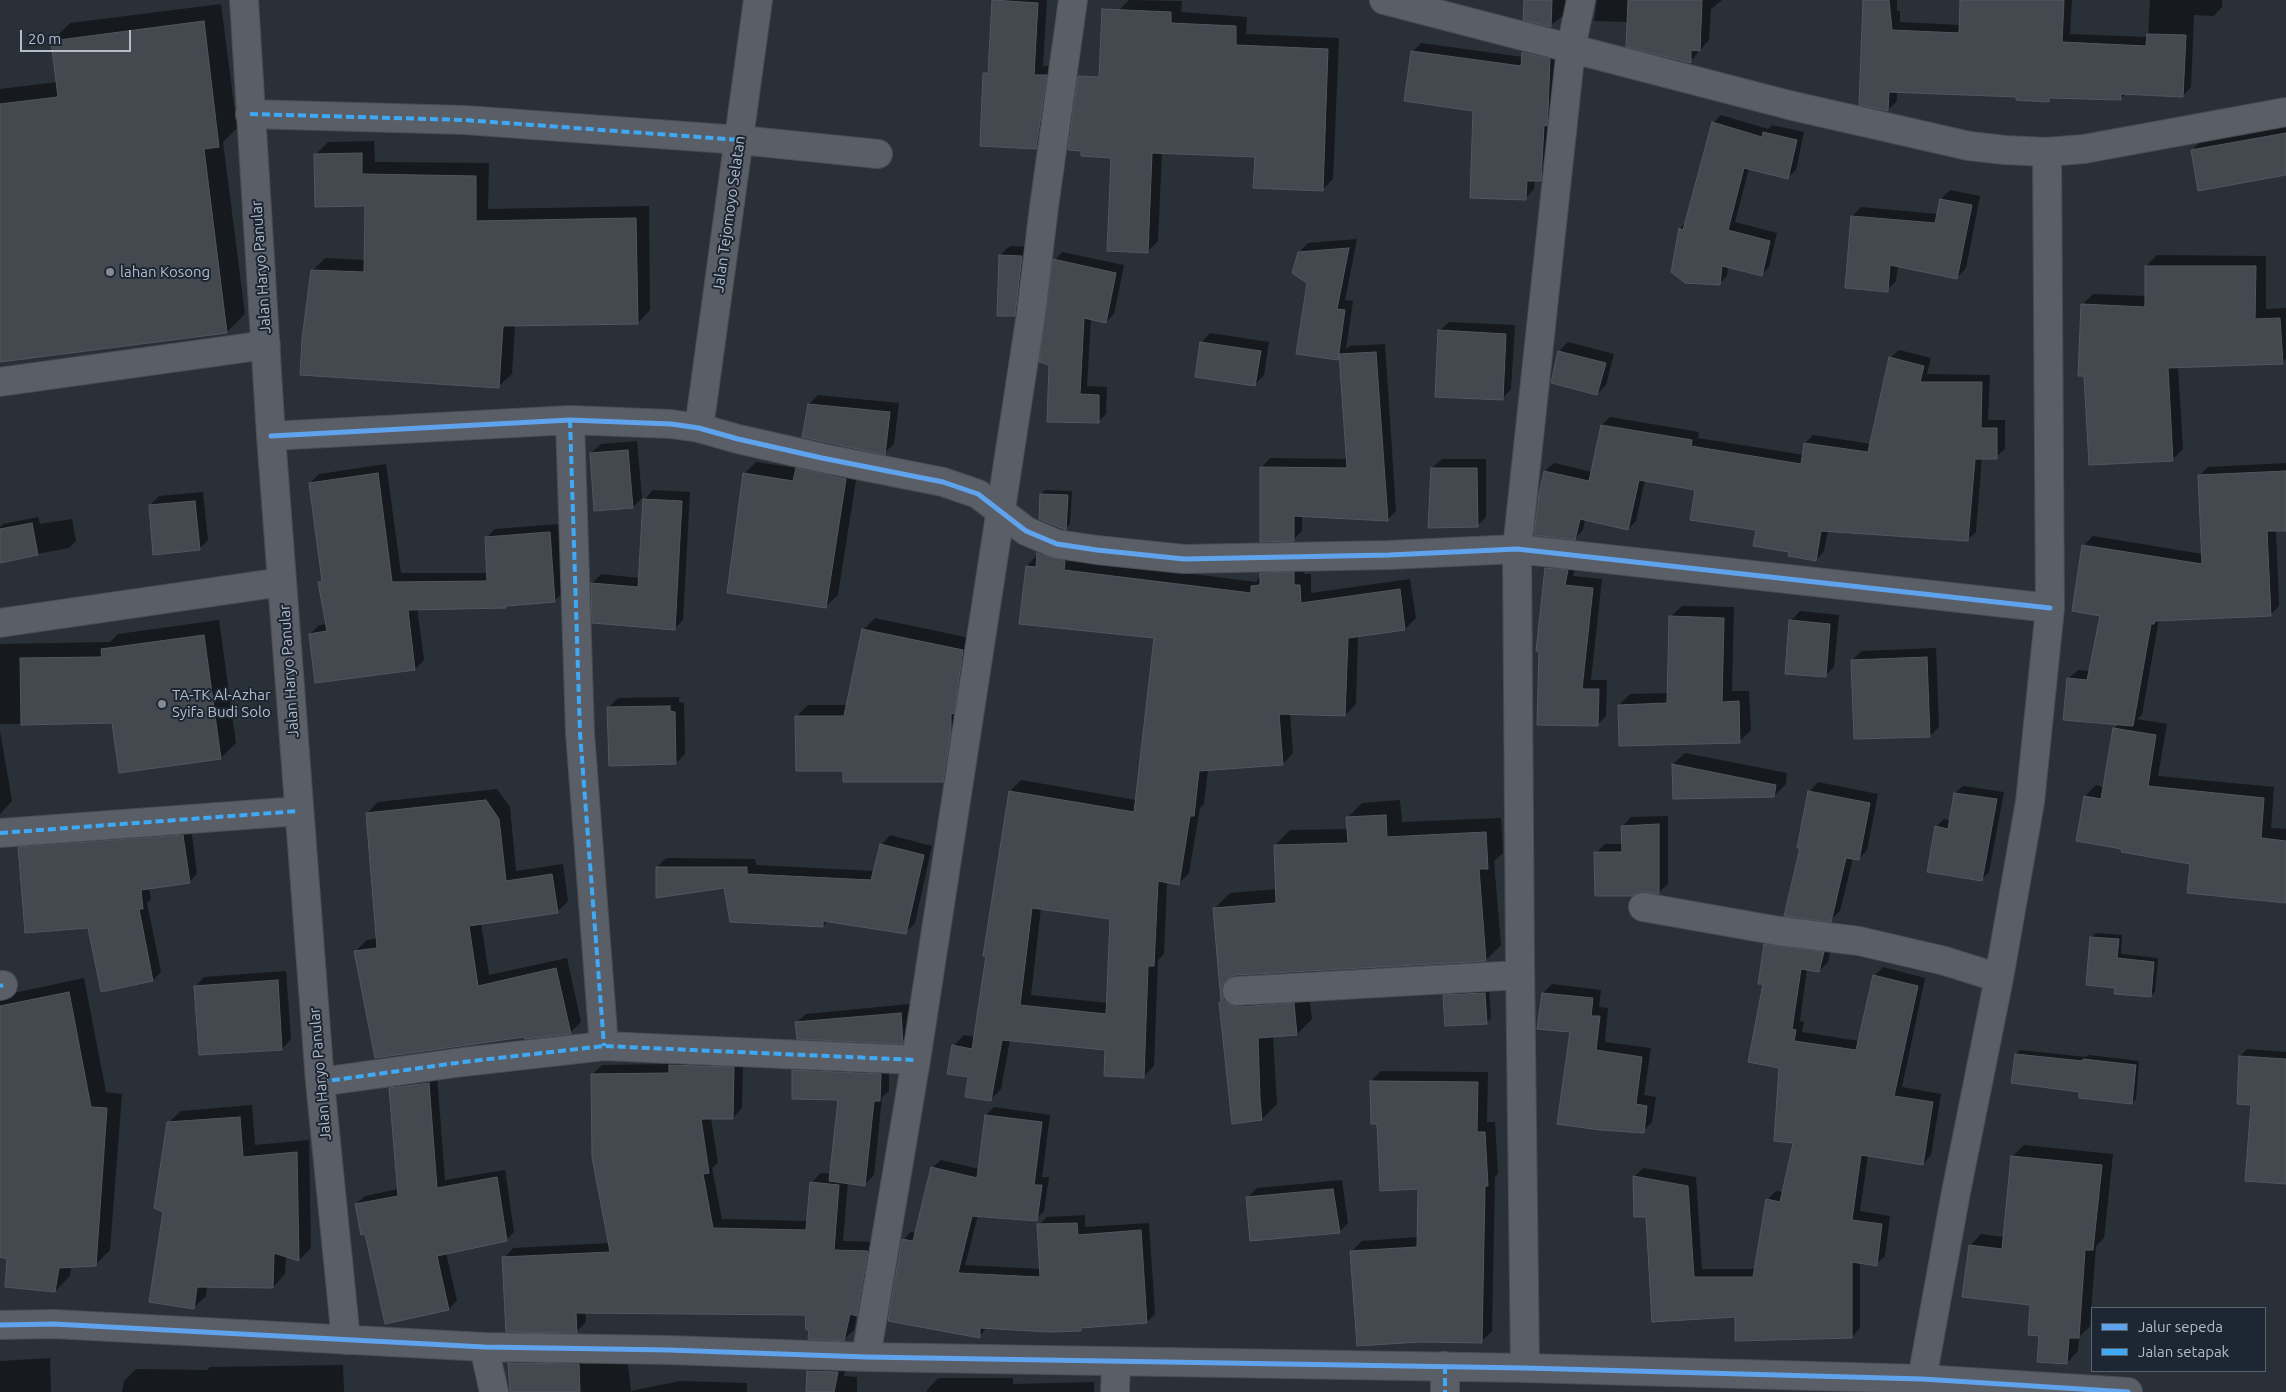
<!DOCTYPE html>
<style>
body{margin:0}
#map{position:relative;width:2286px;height:1392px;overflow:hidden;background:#2a3038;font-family:Ubuntu,sans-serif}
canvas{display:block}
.legend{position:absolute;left:2091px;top:1307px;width:175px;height:65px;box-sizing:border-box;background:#1d2633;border:1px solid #59626f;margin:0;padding:6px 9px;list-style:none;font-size:15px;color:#b4bcc9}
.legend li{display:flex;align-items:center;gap:10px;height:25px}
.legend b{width:25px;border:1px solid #59626f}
.scale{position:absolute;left:20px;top:30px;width:111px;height:22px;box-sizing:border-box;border:2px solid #b4bcc9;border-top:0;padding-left:6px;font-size:15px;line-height:18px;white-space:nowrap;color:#b4bcc9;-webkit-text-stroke:4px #1d2633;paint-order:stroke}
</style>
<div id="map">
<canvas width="2286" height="1392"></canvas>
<ul class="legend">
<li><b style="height:6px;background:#60a3ed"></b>Jalur sepeda</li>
<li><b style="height:6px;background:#3fa9f5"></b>Jalan setapak</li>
</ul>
<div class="scale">20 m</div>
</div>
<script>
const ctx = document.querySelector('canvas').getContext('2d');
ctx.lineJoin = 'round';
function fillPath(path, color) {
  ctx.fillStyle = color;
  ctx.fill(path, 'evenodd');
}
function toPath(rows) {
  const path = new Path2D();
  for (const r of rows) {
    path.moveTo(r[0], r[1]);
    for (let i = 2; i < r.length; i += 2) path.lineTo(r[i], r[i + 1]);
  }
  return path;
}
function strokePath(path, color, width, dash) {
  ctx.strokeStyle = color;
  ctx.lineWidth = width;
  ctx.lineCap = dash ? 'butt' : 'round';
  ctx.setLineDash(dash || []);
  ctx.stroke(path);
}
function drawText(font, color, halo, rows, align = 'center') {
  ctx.font = font + ' Ubuntu,sans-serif';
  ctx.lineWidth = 4;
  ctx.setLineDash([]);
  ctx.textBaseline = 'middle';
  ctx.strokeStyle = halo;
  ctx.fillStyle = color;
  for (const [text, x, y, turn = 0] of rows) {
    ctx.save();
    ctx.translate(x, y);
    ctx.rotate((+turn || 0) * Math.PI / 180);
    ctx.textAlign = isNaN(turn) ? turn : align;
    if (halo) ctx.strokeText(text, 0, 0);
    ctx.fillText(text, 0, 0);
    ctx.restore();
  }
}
fillPath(toPath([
 [994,0,1047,0,1043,66,1055,66,1045,138,1036,147,984,74,990,68],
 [1129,0,1182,1,1181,12,1247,17,1246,34,1339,38,1333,179,1322,190,1256,156,1162,152,1158,241,1147,252,1114,92,1119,10],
 [1525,0,1573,0,1570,10,1550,26],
 [1597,0,1722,0,1711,9,1709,40,1690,62,1628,22,1594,21],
 [1864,0,1897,0,1897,11,1900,11,1900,22,1961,25,1962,0,2072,0,2070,34,2148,37,2150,0,2222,0,2222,7,2214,16,2194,15,2191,87,2183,96,2126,93,2120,99,2052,97,2048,100,2017,96,1897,91,1897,101,1888,110],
 [221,4,237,128,223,142,245,314,227,332,0,361,0,89,57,82,52,41,70,23],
 [1421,43,1523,57,1523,52,1532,43,1559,50,1550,171,1540,180,1535,180,1534,189,1525,199,1474,110,1412,52],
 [1721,115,1768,129,1772,125,1804,132,1796,170,1788,177,1749,168,1735,222,1777,233,1769,267,1761,275,1728,266,1727,276,1719,284,1672,271,1680,228,1687,221,1713,123],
 [2286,126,2286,174,2192,150,2201,141],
 [374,141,375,162,489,163,488,209,649,206,650,310,638,323,515,325,512,374,499,386,312,271,325,258,366,260,367,205,315,155,328,142],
 [1950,190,1980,196,1966,268,1957,278,1898,265,1896,281,1887,290,1852,217,1861,207,1938,214,1941,199],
 [1357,239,1345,300,1353,301,1346,349,1350,346,1385,344,1396,511,1387,520,1302,515,1302,531,1293,540,1261,468,1270,458,1347,459,1340,355,1337,358,1299,252,1308,243],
 [1010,246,1031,247,1024,306,1014,315,1000,255],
 [1062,252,1124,265,1114,314,1106,322,1091,319,1087,386,1107,387,1106,414,1098,422,1049,421,1055,260],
 [2157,255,2266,256,2266,309,2286,308,2286,359,2282,362,2178,367,2183,449,2172,460,2082,305,2093,294,2146,296,2146,266],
 [1449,322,1515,325,1511,389,1502,399,1439,331],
 [1210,333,1269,342,1264,375,1255,384,1201,343],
 [1568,342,1614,354,1606,385,1597,394,1559,351],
 [1899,350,1931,358,1927,374,1990,375,1988,420,2005,420,2005,449,1996,457,1982,457,1976,532,1967,540,1828,530,1824,551,1816,560,1790,551,1696,489,1645,480,1636,521,1628,529,1585,519,1583,530,1575,538,1545,471,1554,463,1592,472,1602,425,1610,417,1699,432,1698,438,1804,455,1805,443,1813,435,1871,444,1890,358],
 [818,395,899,403,894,444,884,453,809,404],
 [637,441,642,498,633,507,591,453,601,444],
 [809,457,858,467,838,595,826,606,744,474,756,462,797,468],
 [1442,459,1486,459,1486,517,1477,526,1432,468],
 [2286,463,2286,529,2276,530,2279,606,2270,615,2159,619,2142,715,2137,719,2167,724,2158,776,2274,787,2271,828,2286,829,2286,902,2191,863,2123,848,2085,796,2096,785,2104,787,2115,728,2120,723,2068,679,2078,670,2090,671,2101,615,2083,546,2093,536,2202,554,2199,476,2208,467],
 [386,464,401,573,488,573,486,538,495,529,559,524,564,592,554,601,509,604,506,607,417,608,424,660,415,669,310,634,319,625,327,624,319,582,323,579,310,483,319,474],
 [653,490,690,492,683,620,674,629,592,583,601,574,640,578,644,500],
 [1045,490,1072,491,1070,524,1066,528,1040,519,1041,494],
 [203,492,208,540,199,549,150,505,159,496],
 [38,517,40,524,72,519,76,541,69,548,0,561,0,527,3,524],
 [1049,542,1074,559,1256,582,1272,563,1304,562,1304,574,1311,574,1311,593,1410,579,1416,618,1405,629,1358,636,1356,704,1345,715,1290,713,1293,753,1283,764,1208,769,1204,804,1200,808,1189,873,1178,884,1167,882,1164,954,1158,960,1154,1066,1143,1077,1106,1049,1010,1040,1001,1089,990,1100,969,1076,953,1046,964,1035,975,1037,988,955,984,955,1010,791,1021,780,1136,800,1155,636,1027,566],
 [1041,908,1112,918,1108,1003,1031,995],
 [1555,559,1577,562,1573,576,1602,579,1591,680,1607,680,1606,716,1597,725,1540,650,1546,568],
 [1682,606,1734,607,1732,691,1749,691,1751,730,1740,741,1619,705,1630,694,1669,693,1670,617],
 [1800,611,1839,615,1834,667,1825,676,1791,621],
 [875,618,974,639,954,769,943,781,844,769,796,717,808,705,848,705,863,630],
 [219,620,236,743,221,758,120,772,113,722,0,724,0,644,110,642,118,634],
 [1936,648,1939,727,1930,736,1852,660,1862,651],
 [679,697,679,702,684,703,685,754,676,763,609,707,618,698],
 [0,731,12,801,0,814],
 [1685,753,1787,773,1786,784,1774,796,1673,764],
 [1818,782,1878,794,1867,850,1858,859,1853,858,1840,911,1831,920,1802,847,1809,792],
 [1963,786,2004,792,1989,872,1981,880,1936,827,1944,819,1950,821,1955,793],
 [497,789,510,807,516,871,563,864,568,901,557,912,481,923,489,975,567,958,581,1022,570,1033,525,1035,356,951,367,940,378,938,367,813,378,802],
 [1400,800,1402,822,1501,818,1503,853,1494,861,1501,945,1486,960,1236,974,1239,985,1308,989,1312,1019,1297,1034,1273,1036,1277,1104,1262,1119,1220,1002,1222,1000,1215,908,1230,893,1277,889,1275,845,1290,830,1348,829,1347,818,1362,803],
 [1668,816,1668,884,1658,893,1596,853,1605,844,1623,844,1622,827,1631,817],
 [191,828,197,874,189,882,149,887,151,899,147,903,161,972,153,980,89,927,19,848,27,840],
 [890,835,932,846,915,923,906,932,828,921,823,926,725,887,657,867,666,858,755,859,756,865,874,871,881,845],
 [2096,933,2122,935,2121,954,2158,958,2155,991,2151,996,2116,987,2092,937],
 [1774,936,1832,944,1828,962,1819,971,1807,969,1800,1021,1804,1022,1802,1032,1859,1041,1874,976,1883,967,1925,978,1902,1087,1941,1094,1931,1155,1923,1164,1868,1155,1860,1211,1890,1216,1885,1256,1876,1264,1860,1262,1860,1328,1852,1337,1736,1316,1653,1320,1647,1216,1634,1177,1643,1168,1696,1177,1702,1269,1756,1269,1767,1200,1776,1191,1783,1192,1794,1141,1764,983,1765,945],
 [286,971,291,1039,282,1049,195,987,204,977],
 [84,978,106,1092,122,1094,110,1250,95,1265,71,1266,70,1276,55,1291,8,1258,0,1256,0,996],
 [1552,984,1601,990,1599,1007,1608,1008,1605,1042,1651,1048,1644,1095,1656,1097,1652,1122,1643,1131,1543,993],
 [1489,989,1491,1018,1486,1023,1444,996,1448,991],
 [910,1004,911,1033,902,1042,796,1023,806,1014],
 [2247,1049,2286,1052,2286,1182,2252,1104,2240,1056],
 [2020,1050,2086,1057,2089,1055,2139,1061,2136,1099,2132,1103,2081,1090,2016,1054],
 [680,1056,743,1058,742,1108,733,1118,711,1118,718,1163,712,1168,722,1219,808,1221,811,1183,821,1173,831,1174,839,1099,794,1071,803,1061,889,1065,889,1091,882,1097,874,1175,865,1184,848,1182,843,1241,877,1242,866,1305,857,1314,854,1330,844,1339,810,1329,806,1314,585,1311,586,1322,576,1332,504,1258,513,1248,610,1243,593,1074,602,1065,672,1064],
 [1381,1071,1488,1072,1487,1122,1495,1122,1498,1174,1495,1177,1492,1331,1481,1342,1351,1252,1362,1241,1418,1237,1419,1188,1378,1123,1371,1081],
 [437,1075,445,1180,505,1170,514,1232,506,1240,446,1253,457,1300,449,1309,366,1232,356,1204,365,1196,398,1189,390,1089,398,1080],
 [252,1105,255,1145,309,1140,311,1248,299,1260,286,1255,285,1274,273,1287,207,1285,206,1296,193,1308,164,1211,168,1123,181,1111],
 [994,1107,1050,1115,1042,1177,1049,1177,1044,1211,1036,1219,978,1215,965,1265,1041,1269,1039,1225,1047,1217,1085,1215,1085,1227,1149,1223,1155,1314,1147,1322,1084,1326,1081,1330,987,1327,979,1337,903,1240,911,1232,917,1233,932,1168,941,1160,979,1169,986,1115],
 [2024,1145,2113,1154,2104,1238,2096,1246,2090,1326,2079,1337,2078,1351,2067,1363,2040,1334,2032,1304,1970,1246,1981,1234,2004,1237,2012,1157],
 [1342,1180,1348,1223,1339,1232,1248,1197,1257,1188],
 [522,1351,627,1356,631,1391,680,1381,747,1383,747,1392,512,1392,509,1363],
 [50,1358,51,1392,0,1392,0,1361],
 [817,1362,847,1363,844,1376,857,1377,857,1392,807,1392,808,1371],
 [343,1365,344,1392,122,1392,124,1381,136,1369,207,1370,210,1367],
 [938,1378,1013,1378,1013,1384,1094,1382,1094,1392,927,1392,927,1390]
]), '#0007');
const building = toPath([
 [992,0,1038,3,1034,75,1047,75,1036,149,980,146,983,73,988,73,992,0],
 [1524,0,1552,0,1551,27,1523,20,1524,0],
 [1628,0,1702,0,1700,51,1691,50,1691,63,1626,47,1628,0],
 [1863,0,1889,0,1892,30,1959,33,1960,0,2064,0,2062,42,2146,46,2147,34,2186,35,2183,97,2121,94,2121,100,2049,98,2049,102,2016,100,2016,97,1889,92,1888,111,1859,105,1863,0],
 [1102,9,1171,12,1171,23,1236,26,1236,45,1328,49,1323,191,1253,188,1255,157,1152,153,1148,253,1107,251,1111,158,1081,156,1081,151,1068,150,1078,76,1099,77,1102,9],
 [204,21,219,147,204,149,227,333,0,362,0,104,58,97,51,41,204,21],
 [1411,51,1521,66,1522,52,1550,59,1548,111,1547,126,1544,125,1541,181,1527,181,1526,200,1470,198,1473,111,1404,101,1411,51],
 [1712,122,1762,137,1763,132,1797,140,1788,179,1744,168,1728,230,1770,241,1762,276,1722,266,1720,285,1685,283,1671,272,1679,228,1683,230,1712,122],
 [2286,133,2286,175,2198,191,2191,150,2286,133],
 [362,153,362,174,476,176,476,221,636,218,638,324,503,326,499,388,300,375,302,339,311,270,364,272,365,206,315,207,314,154,362,153],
 [1940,199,1972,205,1957,279,1890,265,1888,292,1845,288,1851,216,1935,223,1940,199],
 [1349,248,1337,309,1345,310,1338,360,1296,354,1307,283,1292,273,1298,252,1349,248],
 [999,255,1022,256,1015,316,997,316,999,255],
 [1053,259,1116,273,1106,323,1084,318,1080,394,1099,395,1099,423,1047,422,1049,365,1039,362,1053,259],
 [2145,266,2256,266,2255,319,2280,318,2283,364,2168,368,2173,461,2089,465,2084,376,2078,376,2081,304,2145,307,2145,266],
 [1438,330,1506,334,1503,400,1435,397,1438,330],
 [1200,342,1261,351,1255,386,1195,377,1200,342],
 [1558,351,1606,363,1597,395,1551,383,1558,351],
 [1376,352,1388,521,1294,516,1294,541,1260,542,1260,467,1347,468,1339,354,1376,352],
 [1889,357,1924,366,1920,382,1982,382,1981,428,1997,428,1997,459,1975,459,1968,541,1821,531,1816,561,1788,556,1789,552,1753,546,1756,530,1690,520,1695,490,1639,480,1628,530,1580,519,1575,540,1534,535,1539,494,1544,471,1589,481,1601,425,1692,440,1691,446,1801,464,1804,443,1868,452,1889,357],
 [808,404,890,412,885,455,802,437,808,404],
 [628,450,633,508,594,511,590,453,628,450],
 [796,468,846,479,826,608,727,593,743,473,793,481,796,468],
 [1431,468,1477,468,1478,527,1428,528,1431,468],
 [2286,471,2286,531,2267,531,2271,616,2155,621,2154,624,2151,624,2133,726,2063,720,2067,678,2087,680,2100,616,2072,611,2082,545,2202,564,2198,475,2286,471],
 [378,473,392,582,487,581,485,537,550,532,555,602,506,606,506,608,408,610,415,670,315,683,309,634,327,631,318,582,322,581,309,483,378,473],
 [1040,494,1068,495,1066,530,1039,519,1040,494],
 [643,499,682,501,675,630,592,623,591,583,638,587,643,499],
 [195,501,200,550,153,555,149,505,195,501],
 [32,523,38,555,0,563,0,529,32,523],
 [1037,553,1065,561,1064,570,1251,593,1251,586,1260,585,1260,573,1294,572,1294,585,1300,585,1301,603,1400,589,1405,630,1348,638,1345,716,1279,714,1283,765,1199,771,1194,816,1190,816,1179,885,1158,881,1154,966,1148,966,1144,1078,1104,1076,1105,1050,1002,1040,991,1101,965,1097,968,1077,947,1074,952,1045,972,1049,986,956,983,956,1009,791,1134,812,1154,638,1019,624,1026,566,1036,567,1037,553],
 [1032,908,1110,919,1106,1014,1020,1005,1032,908],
 [1545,568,1568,570,1565,585,1593,588,1582,689,1599,689,1598,726,1537,725,1539,651,1536,651,1545,568],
 [1669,616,1724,618,1722,702,1739,701,1740,743,1619,746,1618,705,1667,703,1669,616],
 [1789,620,1830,624,1826,677,1785,674,1789,620],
 [862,629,963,650,954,714,951,713,951,731,943,782,843,782,843,771,796,771,795,716,844,716,862,629],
 [204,635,221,759,119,773,112,723,21,725,20,658,102,657,101,649,204,635],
 [1927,657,1930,737,1854,739,1851,660,1927,657],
 [670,706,670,711,675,712,676,764,609,766,607,707,670,706],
 [2113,728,2156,735,2148,786,2264,798,2261,838,2286,841,2286,903,2187,893,2190,864,2121,852,2122,849,2076,841,2084,796,2101,799,2113,728],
 [1672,764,1776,785,1774,797,1673,799,1672,764],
 [1808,791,1870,803,1859,860,1846,858,1831,922,1784,916,1800,848,1797,848,1808,791],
 [1954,793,1997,799,1982,881,1927,872,1935,826,1948,829,1954,793],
 [486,800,499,819,506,881,552,874,558,913,469,926,478,986,556,968,571,1034,525,1039,524,1037,375,1058,354,951,377,948,366,813,486,800],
 [1386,815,1387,837,1486,832,1488,869,1479,869,1486,961,1236,975,1229,978,1223,984,1221,992,1224,1000,1230,1005,1238,1007,1294,1003,1297,1035,1258,1038,1260,1099,1262,1120,1232,1124,1219,1002,1221,1002,1213,908,1276,903,1274,845,1348,843,1346,817,1386,815],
 [1659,824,1659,894,1645,892,1638,892,1632,896,1595,896,1594,852,1622,852,1621,826,1659,824],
 [183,835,190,883,141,890,143,909,139,909,153,981,101,992,88,928,25,933,18,847,183,835],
 [880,844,924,855,906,934,823,921,823,927,730,922,724,888,656,898,656,867,747,867,747,874,871,880,880,844],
 [2090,937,2119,939,2117,958,2154,962,2151,997,2114,994,2115,988,2086,985,2090,937],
 [1764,944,1824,952,1819,972,1801,969,1792,1029,1796,1030,1794,1041,1856,1050,1873,975,1918,986,1894,1096,1933,1102,1923,1165,1861,1155,1852,1220,1882,1224,1877,1266,1852,1262,1852,1338,1735,1341,1735,1317,1652,1322,1646,1217,1634,1217,1633,1176,1688,1186,1694,1277,1753,1277,1766,1199,1780,1202,1793,1143,1774,1141,1779,1068,1748,1062,1763,984,1758,984,1764,944],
 [278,980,282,1050,199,1055,194,986,278,980],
 [69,992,91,1107,107,1108,96,1266,59,1268,55,1292,5,1287,7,1259,0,1257,0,1006,69,992],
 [1485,993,1487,1024,1445,1026,1443,995,1485,993],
 [1542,993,1593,998,1591,1016,1600,1016,1596,1050,1642,1057,1636,1104,1647,1106,1644,1133,1600,1130,1557,1124,1570,1032,1537,1029,1542,993],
 [901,1013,903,1044,797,1039,795,1022,901,1013],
 [2015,1054,2083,1061,2083,1059,2136,1065,2132,1104,2079,1098,2079,1092,2011,1083,2015,1054],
 [2239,1056,2286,1059,2286,1184,2245,1181,2251,1105,2237,1104,2239,1056],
 [669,1065,734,1067,733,1119,701,1119,709,1173,703,1174,713,1228,806,1230,810,1182,839,1185,834,1250,868,1251,857,1316,850,1314,844,1341,808,1339,809,1330,806,1330,805,1315,576,1313,577,1333,506,1332,502,1257,610,1252,592,1157,591,1074,669,1073,669,1065],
 [792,1070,881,1074,880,1101,874,1101,865,1186,829,1181,838,1100,792,1099,792,1070],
 [1370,1081,1478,1082,1477,1132,1485,1132,1488,1186,1485,1186,1482,1343,1420,1342,1357,1346,1350,1251,1417,1247,1418,1189,1380,1191,1377,1124,1371,1124,1370,1081],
 [429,1083,437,1188,497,1177,507,1241,437,1256,449,1310,385,1324,365,1234,361,1235,355,1204,398,1196,389,1088,429,1083],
 [985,1115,1042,1122,1034,1185,1042,1185,1037,1221,972,1216,958,1273,1040,1277,1037,1224,1077,1223,1078,1235,1141,1230,1147,1323,1081,1328,1081,1331,1049,1332,980,1328,980,1338,888,1321,902,1239,913,1241,931,1167,977,1178,985,1115],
 [240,1117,243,1157,297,1152,299,1261,274,1253,273,1288,197,1287,194,1309,149,1302,163,1212,154,1208,167,1122,240,1117],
 [2011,1156,2102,1165,2093,1250,2085,1250,2079,1338,2069,1338,2067,1364,2037,1362,2039,1336,2028,1335,2030,1305,1962,1297,1969,1245,2002,1249,2011,1156],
 [1333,1189,1340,1233,1250,1241,1246,1197,1333,1189],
 [508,1363,579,1364,580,1392,510,1392,508,1363],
 [807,1371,838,1372,834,1392,806,1392,807,1371]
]);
fillPath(building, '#444950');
strokePath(building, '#52575f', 1);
const minor = toPath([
 [244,0,271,436,320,1082,346,1340],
 [1384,0,1789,105,1969,146,2005,150,2047,152,2084,149,2286,112],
 [250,114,465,120,740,140,878,154],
 [0,382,266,345],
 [570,420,580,733,604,1046],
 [699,428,758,0],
 [271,436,570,420,671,424,699,428,738,439,822,458,943,482,978,494,1026,531,1057,544,1097,550,1184,559,1389,555,1517,549,2050,608],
 [0,623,282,582],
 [0,833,299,811],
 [1643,907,1779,931,1859,941,1945,961,1999,978],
 [0,986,3,985],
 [1237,991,1520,975],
 [320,1082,463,1062,604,1046,916,1060],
 [0,1325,54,1324,484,1347,669,1350,866,1357,1525,1368,1922,1379,2128,1392],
 [484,1347,494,1392],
 [866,1357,916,1060,1031,314,1044,207,1073,0],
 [1445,1366,1445,1392],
 [1525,1368,1520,962,1517,549,1571,48,1581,0],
 [1922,1379,1956,1192,1999,978,2030,802,2050,608,2047,152],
 [1115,1392,1116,1362]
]);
strokePath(minor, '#484c53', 30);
strokePath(minor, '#5a5e66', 28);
strokePath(toPath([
 [250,114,465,120,740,140],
 [570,420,580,733,604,1046],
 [0,833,299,811],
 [0,986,3,985],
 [320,1082,463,1062,604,1046,916,1060],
 [1445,1366,1445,1392]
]), '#3fa9f5', 4, [8, 4]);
strokePath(toPath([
 [271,436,570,420,671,424,699,428,738,439,822,458,943,482,978,494,1026,531,1057,544,1097,550,1184,559,1389,555,1517,549,2050,608],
 [0,1325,54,1324,484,1347,669,1350,866,1357,1525,1368,1922,1379,2128,1392]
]), '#60a3ed', 5);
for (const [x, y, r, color] of [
 [110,272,5,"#848b96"],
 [162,704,5,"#848b96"]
]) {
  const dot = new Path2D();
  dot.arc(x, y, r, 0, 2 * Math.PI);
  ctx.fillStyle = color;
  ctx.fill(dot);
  strokePath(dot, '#1d2633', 2);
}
drawText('15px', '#b4bcc9', '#1d2633', [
 ["Jalan Tejomoyo Selatan",729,214,-82],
 ["Jalan Haryo Panular",261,267,-94],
 ["Jalan Haryo Panular",289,671,-94],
 ["Jalan Haryo Panular",320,1074,-95]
]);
drawText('15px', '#b4bcc9', '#1d2633', [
 ["lahan Kosong",120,272],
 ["TA-TK Al-Azhar",172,695],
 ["Syifa Budi Solo",172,712]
], 'left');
</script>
